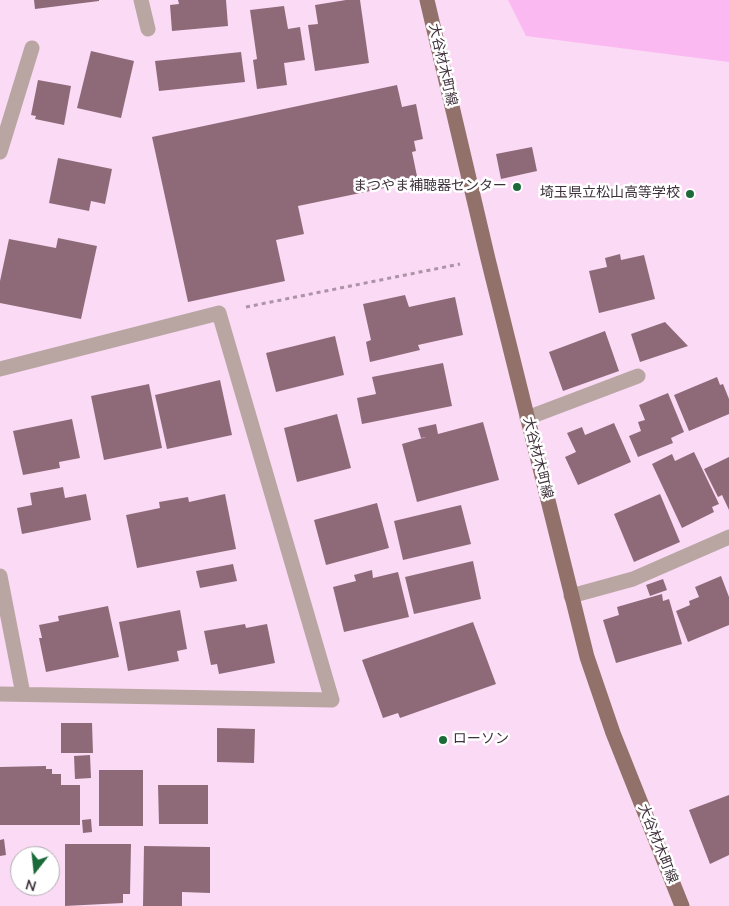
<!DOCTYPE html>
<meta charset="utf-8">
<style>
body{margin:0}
#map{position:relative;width:729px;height:906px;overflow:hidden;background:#fbdaf5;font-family:"Nunito Sans",sans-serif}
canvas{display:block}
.north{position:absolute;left:10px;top:846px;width:50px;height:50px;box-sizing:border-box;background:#fff;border:1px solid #b2adb1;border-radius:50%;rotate:196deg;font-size:14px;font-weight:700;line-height:20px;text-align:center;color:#3e313b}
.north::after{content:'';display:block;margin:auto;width:18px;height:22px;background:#1c6a39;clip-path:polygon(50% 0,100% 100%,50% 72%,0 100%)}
</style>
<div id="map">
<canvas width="729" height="906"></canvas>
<div class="north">N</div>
</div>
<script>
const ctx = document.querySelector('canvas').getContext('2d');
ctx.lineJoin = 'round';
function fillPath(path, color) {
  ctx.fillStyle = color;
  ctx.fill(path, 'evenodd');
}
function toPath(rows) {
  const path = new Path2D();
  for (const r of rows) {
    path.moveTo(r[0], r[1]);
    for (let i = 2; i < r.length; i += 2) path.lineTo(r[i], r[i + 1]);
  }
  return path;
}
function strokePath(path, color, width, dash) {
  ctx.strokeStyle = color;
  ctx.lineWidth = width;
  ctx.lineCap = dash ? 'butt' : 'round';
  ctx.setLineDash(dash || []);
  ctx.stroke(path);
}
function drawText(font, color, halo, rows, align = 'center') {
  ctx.font = font + ' "Nunito Sans","Noto Sans JP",sans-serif';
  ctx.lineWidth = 5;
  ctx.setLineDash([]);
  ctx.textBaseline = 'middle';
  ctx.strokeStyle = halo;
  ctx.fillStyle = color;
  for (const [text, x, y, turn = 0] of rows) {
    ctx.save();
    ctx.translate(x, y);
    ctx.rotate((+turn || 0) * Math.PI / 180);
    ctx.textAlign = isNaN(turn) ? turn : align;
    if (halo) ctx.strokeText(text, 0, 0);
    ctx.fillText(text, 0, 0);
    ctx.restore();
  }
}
fillPath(toPath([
 [508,0,729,0,729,62,526,36]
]), '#fabaf1');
fillPath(toPath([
 [34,0,99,0,99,1,35,9],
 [178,0,226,0,228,26,172,31,170,5,179,4],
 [346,0,360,0,369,63,315,71,308,25,318,24,315,5],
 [284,6,288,29,300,27,305,60,284,63,287,85,257,89,253,60,257,59,250,10],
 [91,51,134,61,121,118,77,108],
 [241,52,245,82,159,91,155,61],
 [38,80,71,86,64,125,35,119,36,116,31,115],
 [397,85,402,107,416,104,423,139,414,141,416,151,412,152,418,181,298,206,304,234,276,240,285,281,188,302,152,137],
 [532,147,537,171,501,179,496,154],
 [58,158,112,169,105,204,91,201,89,211,49,203],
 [58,238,97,246,81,319,0,303,0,281,9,239,56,248],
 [620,254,621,260,644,255,655,299,599,313,589,271,607,267,605,258],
 [405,295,409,307,455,297,463,335,418,345,420,350,370,362,366,342,371,340,363,304],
 [665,322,688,346,640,362,631,334],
 [605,331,619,371,563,391,549,352],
 [335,336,344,375,276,392,266,353],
 [443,363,452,406,362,424,357,398,376,394,372,377],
 [717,377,720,385,723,384,729,399,729,414,689,431,674,395],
 [220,380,232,435,167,449,155,395],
 [149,384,162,448,104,460,91,396],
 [668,393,684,432,671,438,673,443,638,457,629,436,641,431,638,422,645,420,639,405],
 [337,414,351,468,297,482,284,428],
 [72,419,80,458,59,462,60,468,23,475,13,431],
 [483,422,499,480,417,502,402,444,426,437,421,438,418,428,436,424,438,434],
 [614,423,631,462,578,485,565,457,576,452,567,433,582,427,585,435],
 [694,452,719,504,712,507,714,512,682,528,652,464,672,454,675,461],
 [729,457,729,510,722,495,718,497,704,469],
 [63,487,65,498,86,494,91,520,22,534,17,508,32,505,30,493],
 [225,494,236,549,137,568,126,515,160,508,159,502,188,497,189,502],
 [660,494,680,542,634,562,614,514],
 [377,503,389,548,326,565,314,520],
 [461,505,471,544,403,560,394,521],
 [473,561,481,599,414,614,405,577],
 [233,564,237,581,200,588,196,571],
 [372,570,373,578,398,572,409,617,344,632,333,587,356,581,354,575],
 [721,576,729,597,729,625,688,642,676,611,690,605,689,601,699,597,695,587],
 [663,579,667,590,650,596,646,585],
 [662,594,663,601,669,599,682,644,616,663,603,620,619,615,617,607],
 [108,606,119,657,46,672,39,638,42,638,39,625,59,621,58,616],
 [180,610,187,649,177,651,179,661,128,671,119,622],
 [473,622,496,684,400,718,398,713,383,718,362,660],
 [245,624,246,628,267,624,275,663,219,674,217,664,211,665,204,631],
 [61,723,92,723,93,753,61,753],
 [217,728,255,729,254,763,217,762],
 [90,755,91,778,75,779,74,756],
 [46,766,46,769,52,769,52,774,61,774,61,785,80,785,80,825,0,825,0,767],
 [99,770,143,770,143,826,99,826],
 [158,785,208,785,208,824,159,824],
 [729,795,729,855,710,864,689,810],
 [91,819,92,832,83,833,82,820],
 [4,839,6,855,0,856,0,840],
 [65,844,131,844,130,894,123,894,123,903,65,906],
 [144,846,210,847,210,893,182,892,182,906,143,906]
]), '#8e6a79');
strokePath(toPath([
 [246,307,460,264]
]), '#ac93a7', 3, [4, 4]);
strokePath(toPath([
 [141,0,148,29],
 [0,152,32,48],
 [0,369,219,313,332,700,0,694],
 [527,418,638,376],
 [0,576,23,694],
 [571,596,633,579,729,537]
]), '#b9a6a2', 15);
strokePath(toPath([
 [427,0,488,259,587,657,613,733,682,906]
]), '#92716a', 15);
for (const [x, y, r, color] of [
 [517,187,5,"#1c6a39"],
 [690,194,5,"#1c6a39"],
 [443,740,5,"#1c6a39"]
]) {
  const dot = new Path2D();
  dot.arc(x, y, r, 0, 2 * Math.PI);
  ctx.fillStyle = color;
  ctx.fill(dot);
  strokePath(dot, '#fff', 2);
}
drawText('14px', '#3e313b', '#fff', [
 ["大谷材木町線",442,65,77],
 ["大谷材木町線",537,458,76],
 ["大谷材木町線",657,844,68]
]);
drawText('14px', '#3e313b', '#fff', [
 ["まつやま補聴器センター",507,187],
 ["埼玉県立松山高等学校",680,194],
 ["ローソン",453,740,"left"]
], 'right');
</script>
